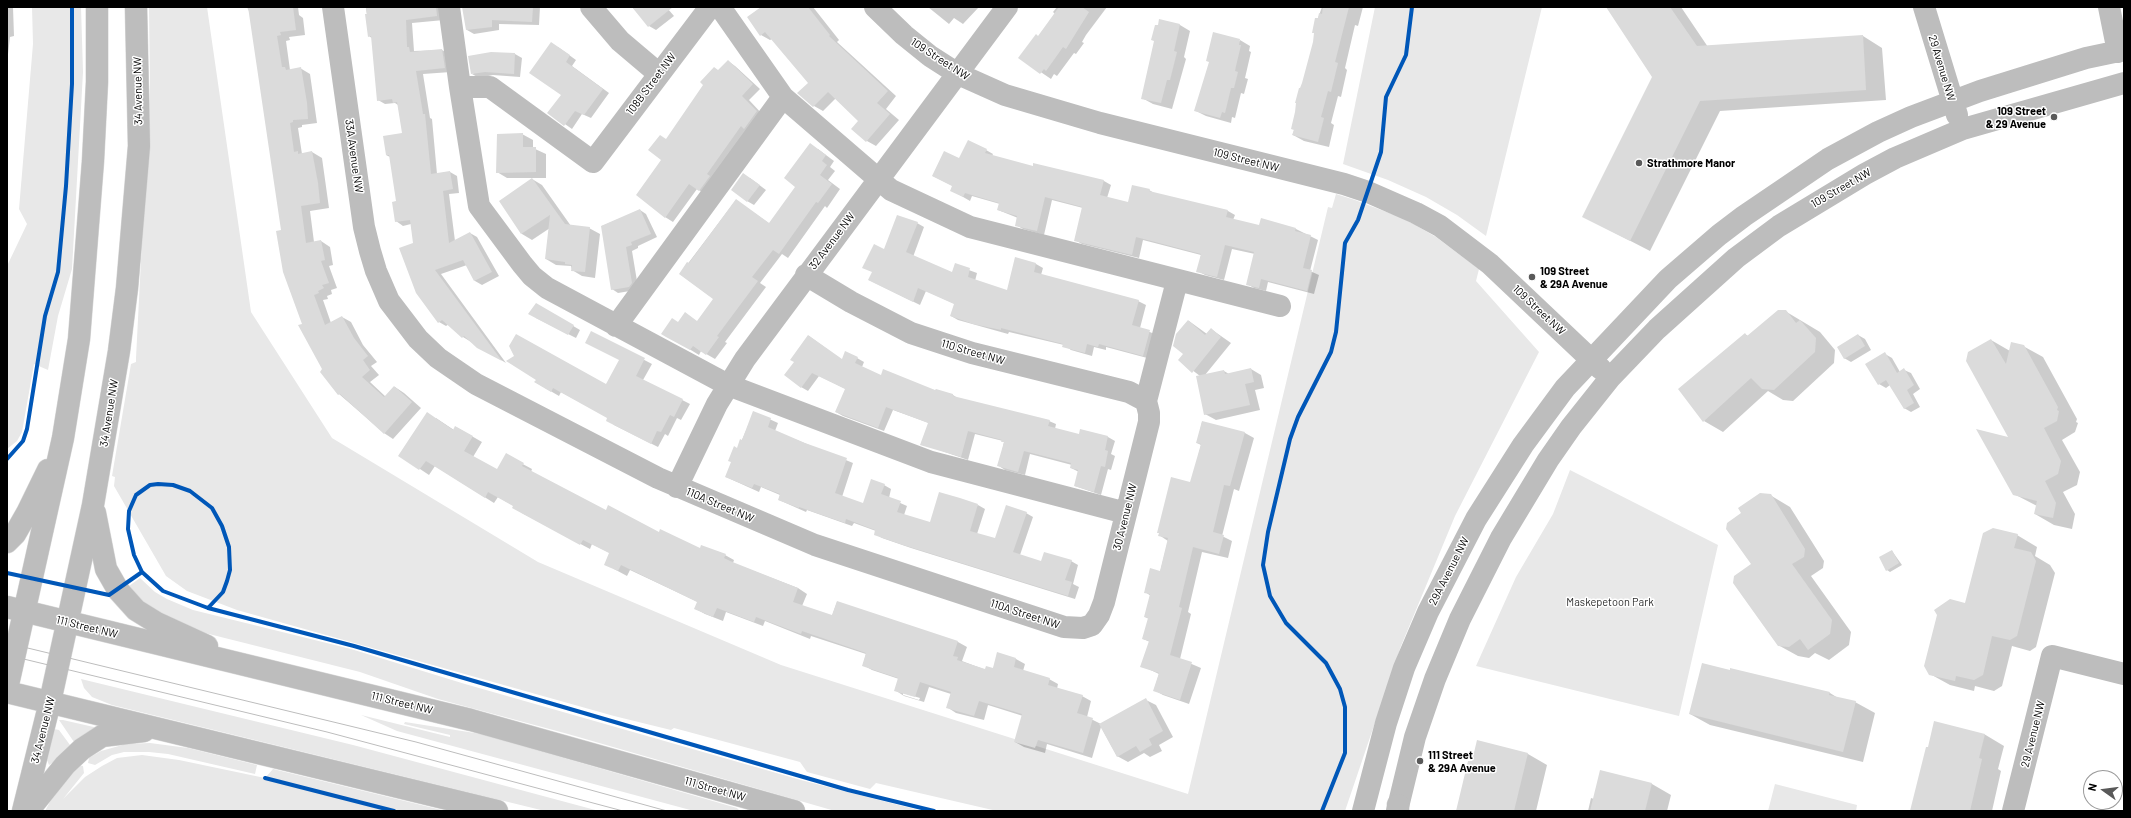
<!DOCTYPE html>
<style>
body{margin:0}
#map{position:relative;width:2131px;height:818px;overflow:hidden;background:#fff;font-family:Barlow,sans-serif}
canvas{display:block}
.frame{position:absolute;inset:0;border:8px solid #000;pointer-events:none}
.north{position:absolute;left:2083px;top:770px;width:40px;height:40px;box-sizing:border-box;background:#fff;border:1px solid #999;border-radius:50%;rotate:284deg;font-size:11px;font-weight:700;line-height:16px;text-align:center;color:#000}
.north::after{content:'';display:block;margin:auto;width:14px;height:18px;background:#595959;clip-path:polygon(50% 0,100% 100%,50% 72%,0 100%)}
</style>
<div id="map">
<canvas width="2131" height="818"></canvas>
<div class="frame"></div>
<div class="north">N</div>
</div>
<script>
const ctx = document.querySelector('canvas').getContext('2d');
ctx.lineJoin = 'round';
function fillPath(path, color) {
  ctx.fillStyle = color;
  ctx.fill(path, 'evenodd');
}
function toPath(rows) {
  const path = new Path2D();
  for (const r of rows) {
    path.moveTo(r[0], r[1]);
    for (let i = 2; i < r.length; i += 2) path.lineTo(r[i], r[i + 1]);
  }
  return path;
}
function strokePath(path, color, width, dash) {
  ctx.strokeStyle = color;
  ctx.lineWidth = width;
  ctx.lineCap = dash ? 'butt' : 'round';
  ctx.setLineDash(dash || []);
  ctx.stroke(path);
}
function drawText(font, color, halo, rows, align = 'center') {
  ctx.font = font + ' Barlow,sans-serif';
  ctx.lineWidth = 3;
  ctx.setLineDash([]);
  ctx.textBaseline = 'middle';
  ctx.strokeStyle = halo;
  ctx.fillStyle = color;
  for (const [text, x, y, turn = 0] of rows) {
    ctx.save();
    ctx.translate(x, y);
    ctx.rotate((+turn || 0) * Math.PI / 180);
    ctx.textAlign = isNaN(turn) ? turn : align;
    if (halo) ctx.strokeText(text, 0, 0);
    ctx.fillText(text, 0, 0);
    ctx.restore();
  }
}
fillPath(toPath([
 [32,7,81,7,83,72,72,269,58,316,48,370,34,364,22,432,17,441,7,449,7,266,27,224,19,209,33,44],
 [149,7,207,7,251,312,332,438,538,562,781,665,1188,794,1328,207,1332,208,1336,194,1355,200,1405,219,1436,237,1479,269,1476,281,1539,352,1455,516,1401,646,1345,811,997,811,876,783,870,789,807,772,800,762,674,728,671,730,614,716,237,610,187,591,166,576,114,486,115,477,112,476,131,364,136,362,136,358,150,84],
 [1375,7,1542,7,1486,236,1457,215,1426,197,1388,180,1343,164],
 [1570,470,1718,545,1679,716,1476,666,1516,577,1553,514],
 [140,578,155,592,167,599,193,610,351,649,465,684,801,780,922,811,835,811,568,734,438,699,360,672,193,630,167,620,129,591,129,586],
 [81,679,353,745,599,811,545,811,112,705,92,697,84,688],
 [361,715,450,737,450,735,404,724,405,722,481,734,737,808,740,811,694,811,397,731],
 [59,720,63,720,98,728,74,742],
 [54,729,59,730,70,745,69,751,49,765,47,760],
 [150,743,188,748,257,765,255,774,168,754,149,752,124,752,112,755,95,765,88,763,89,758,101,751,126,744],
 [142,755,179,760,265,778,273,769,446,811,45,811,52,798,78,765,83,766,84,773,63,799,85,777,102,766,117,758],
 [1775,784,1857,805,1856,811,1768,811]
]), '#e8e8e8');
fillPath(toPath([
 [7,7,13,7,14,36,10,37,7,63],
 [247,7,298,7,299,15,303,18,305,35,289,37,290,40,286,41,290,70,300,68,310,74,317,123,302,125,302,127,298,128,302,154,312,152,322,158,329,208,310,211,314,242,321,241,330,247,333,265,329,266,337,288,331,290,332,294,327,296,328,299,323,300,331,323,342,317,351,322,363,345,377,362,371,366,379,375,370,382,386,397,395,387,404,393,421,408,393,439,384,433,339,394,324,370,303,324,282,231,250,13],
 [366,7,443,7,444,20,412,23,414,51,442,50,449,54,451,72,423,74,430,118,432,119,437,174,450,172,457,176,459,193,449,194,455,241,470,233,477,237,499,276,482,285,475,281,467,265,441,274,506,363,463,337,449,324,446,326,439,322,414,244,411,224,403,226,396,221,397,202,390,157,386,155,403,134,398,105,395,103,385,104,378,100,373,39,369,36],
 [464,7,540,7,539,25,499,24,499,30,474,34,467,30],
 [632,7,671,7,668,9,674,16,656,30,649,26],
 [762,7,813,7,839,40,837,42,896,96,886,109,899,120,876,146,867,141,859,121,836,98,823,111,814,106,809,83,772,39,770,40,761,35],
 [928,7,979,7,963,24,954,18,949,24],
 [1057,7,1107,7,1086,35,1082,42,1084,43,1076,54,1074,53,1057,76,1054,74,1051,79,1020,58,1039,37,1055,14,1053,12],
 [1322,7,1363,7,1358,26,1355,25,1345,68,1347,70,1341,97,1338,96,1331,123,1334,125,1329,147,1304,141,1293,135,1301,90,1314,42,1315,34,1313,32],
 [1607,7,1681,7,1708,47,1863,36,1882,48,1886,100,1720,111,1650,251,1584,217,1654,77],
 [1160,20,1180,25,1190,31,1184,57,1186,59,1172,109,1153,104,1142,98],
 [1240,40,1250,46,1249,51,1251,52,1245,78,1248,79,1244,94,1241,93,1235,118,1232,117,1231,123,1206,116,1196,111],
 [558,47,576,60,572,66,609,93,591,118,582,114,572,129,549,113,562,95],
 [515,54,522,58,520,77,493,75,479,78,472,74],
 [728,61,735,66,760,89,749,100,764,116,707,195,697,189,673,222,665,217,662,160,666,140],
 [522,134,533,140,533,148,546,154,546,178,507,178,497,172],
 [818,149,834,161,830,167,835,171,828,180,840,189,827,208,825,206,788,258,782,254,760,283,766,287,725,342,727,343,715,359,701,351,699,355,663,333,678,323,698,322,714,299,680,274,736,200,770,224,797,187],
 [986,150,993,154,992,156,1033,167,1104,181,1111,185,1107,198,1128,203,1149,190,1156,194,1228,211,1235,215,1233,220,1260,226,1261,219,1296,229,1318,240,1310,271,1319,275,1314,294,1268,282,1266,291,1254,288,1247,284,1255,254,1232,249,1224,280,1205,275,1198,271,1201,255,1143,240,1139,258,1082,244,1075,240,1083,208,1052,200,1044,235,1023,229,1016,225,1018,218,998,210,1000,204,972,196,970,201,958,194,953,186,933,176,960,160],
 [750,178,766,190,754,205,747,201],
 [532,179,542,185,571,226,589,228,600,234,595,278,582,276,572,270,571,266,556,265,546,259,550,228,532,240,522,234,501,202],
 [640,210,646,214,657,237,638,246,638,248,632,251,638,287,636,290,618,293,612,289,602,226],
 [917,223,924,227,913,257,952,274,955,265,977,273,975,281,1008,291,1016,258,1036,264,1043,268,1041,275,1138,301,1146,305,1140,328,1157,335,1151,359,1106,347,1106,350,1094,347,1092,356,1071,350,1064,345,1009,332,1008,334,958,320,951,316,955,304,926,291,920,305,869,280,885,250],
 [536,304,580,330,576,338,536,318],
 [1785,311,1820,332,1835,350,1834,363,1793,401,1783,400,1768,391,1723,432,1704,421,1745,334,1748,336],
 [1189,321,1207,334,1211,329,1231,343,1205,375,1224,371,1229,374,1251,369,1261,375,1264,388,1255,390,1260,410,1216,420,1205,414,1200,376,1179,360,1185,354],
 [591,332,652,364,643,380,690,404,681,420,677,418,668,436,665,434,658,447,614,425,609,418,561,392,559,396,535,382,607,385,620,360],
 [1858,335,1865,339,1871,350,1851,362,1844,358],
 [809,336,842,360,857,358,864,362,862,367,881,376,953,395,959,399,1049,421,1056,424,1055,429,1079,436,1081,430,1108,437,1115,441,1111,454,1115,456,1111,470,1108,469,1101,495,1075,486,1079,472,1071,468,1072,465,1030,454,1025,475,1005,470,999,466,1004,442,1003,441,975,434,968,460,922,444,929,423,893,410,884,431,843,416,836,412,846,389,819,376,808,391,801,387],
 [1991,340,2010,351,2023,346,2043,357,2077,419,2076,422,2078,423,2075,432,2062,440,2080,472,2077,485,2063,492,2075,514,2072,529,2054,525,2035,514,2037,506,2014,494,2010,438],
 [1885,354,1892,358,1900,372,1904,370,1911,373,1920,389,1913,394,1920,407,1911,412,1904,408,1890,385,1886,388,1879,384],
 [754,412,778,423,775,431,853,463,842,497,863,504,884,485,891,489,889,498,907,506,904,515,931,523,978,505,985,509,977,534,995,539,1026,513,1033,517,1020,555,1042,562,1071,561,1078,565,1073,584,1079,587,1075,599,911,548,882,538,875,534,876,531,854,523,852,526,807,510,806,512,779,500,780,495,761,487,759,492,726,477],
 [436,418,454,430,456,427,482,442,473,457,497,471,506,455,532,469,531,472,606,511,659,534,701,549,725,555,734,560,733,563,798,588,807,594,802,606,832,616,837,602,958,642,967,647,962,661,986,670,993,669,998,654,1016,659,1025,664,1023,671,1049,679,1058,684,1057,689,1082,696,1091,701,1087,717,1101,724,1146,700,1156,705,1173,737,1159,745,1162,751,1150,757,1144,753,1128,762,1117,756,1101,727,1092,758,1047,744,1045,753,1024,747,1015,742,1023,716,988,705,984,720,956,713,947,707,951,694,929,687,924,702,904,696,895,690,899,679,872,670,863,665,866,654,811,636,810,639,765,621,763,626,726,612,723,621,705,614,696,609,698,602,630,570,627,576,614,569,610,553,592,544,590,549,522,513,514,506,498,497,494,503,435,466,429,475,399,455],
 [903,693,920,698,919,700,903,695],
 [1202,422,1245,433,1254,438,1239,491,1234,489,1222,536,1232,541,1228,558,1202,552,1188,612,1191,614,1180,659,1201,668,1189,704,1163,695,1154,690,1159,674,1142,666,1150,642,1143,639,1149,619,1145,617,1151,596,1145,592,1160,572,1168,541,1159,535,1191,484,1201,445,1197,443],
 [1770,495,1790,507,1824,561,1823,568,1811,576,1851,632,1849,645,1829,660,1815,653,1809,658,1798,656,1778,645,1752,564],
 [2017,535,2037,547,2035,556,2050,565,2055,573,2036,647,2030,651,2012,646,2002,686,1994,691,1975,686,1974,691,1950,685,1930,674,1966,604],
 [1892,551,1902,565,1890,572,1887,570],
 [1731,669,1830,693,1838,698,1855,702,1875,713,1863,762,1710,725,1690,714],
 [1984,734,2004,746,1998,769,2001,771,1992,811,1911,811],
 [1478,741,1528,754,1547,765,1536,811,1457,811],
 [1601,771,1652,784,1671,795,1667,811,1588,811,1591,798,1594,799]
]), '#0003');
fillPath(toPath([
 [248,7,293,7,296,30,280,32,281,35,277,36,282,67,285,67,286,70,301,67,307,103,308,119,293,120,293,122,290,123,294,152,298,151,298,154,312,151,318,183,320,203,301,206,306,243,321,240,325,260,321,261,329,283,322,285,324,288,318,291,319,293,314,295,325,325,342,316,354,338,368,356,363,360,370,370,362,377,384,397,394,386,412,402,384,434,340,394,338,395,320,372,322,369,298,325,302,324,283,272,276,231,281,230],
 [366,7,436,7,437,16,406,20,407,47,409,47,410,52,442,49,445,68,416,71,423,114,425,114,431,174,450,171,453,189,443,191,449,243,470,232,492,272,474,281,463,260,435,270,502,361,477,348,464,336,462,338,442,320,438,323,416,293,399,248,413,243,410,220,395,222,392,202,396,201,389,155,386,155,383,136,402,133,397,102,393,103,392,99,377,101,371,36,368,37,365,14,367,14],
 [462,7,533,7,532,22,492,20,492,27,466,30],
 [632,7,673,7,648,27],
 [761,7,808,7,830,35,829,36,888,91,877,103,890,114,866,142,851,129,858,121,828,92,813,107,797,93,808,83,765,32,760,36,747,17],
 [1059,7,1082,7,1089,12,1066,49,1063,47,1046,71,1044,69,1040,74,1018,58,1036,34,1038,36],
 [1323,7,1349,7,1335,62,1338,63,1331,92,1328,91,1321,117,1324,118,1318,142,1292,135,1294,130,1291,129,1295,112,1296,103,1295,103,1299,88,1300,88,1302,83,1313,42,1314,33,1312,33,1315,18,1318,18,1319,13,1322,14],
 [1606,7,1670,7,1697,46,1863,35,1866,90,1700,101,1630,241,1582,217,1652,77],
 [1159,19,1180,24,1174,51,1177,52,1170,80,1167,80,1161,103,1141,99,1154,41,1151,40,1155,25,1158,25],
 [1213,32,1240,39,1239,45,1241,45,1236,66,1235,71,1238,72,1234,88,1231,88,1225,113,1222,112,1220,118,1194,111,1209,62,1206,61],
 [551,42,570,55,566,62,603,89,584,115,575,111,564,126,547,113,561,95,529,73],
 [491,52,515,53,514,74,485,72,471,74,468,56],
 [728,60,753,84,742,96,757,111,744,129,741,126,707,174,710,176,699,191,689,184,665,218,636,195,661,160,648,150,660,135,666,139,703,85,700,82,714,67,718,70],
 [523,133,523,147,536,147,536,172,496,173,497,134],
 [968,140,987,149,985,153,1033,166,1033,163,1104,180,1100,195,1128,202,1132,185,1150,189,1149,191,1228,210,1226,217,1259,225,1261,218,1296,228,1295,231,1311,235,1303,268,1312,270,1307,291,1261,279,1259,288,1246,285,1254,252,1225,245,1217,277,1196,272,1201,254,1136,237,1132,255,1074,241,1082,207,1045,197,1037,231,1015,226,1017,216,997,210,999,203,965,193,963,197,950,191,952,186,932,176,944,151,959,158],
 [810,143,826,155,822,161,827,165,820,175,832,184,818,203,816,202,779,254,773,250,752,277,758,281,717,336,719,337,706,355,693,346,690,350,666,337,661,334,672,318,678,322,685,312,697,321,713,299,679,274,687,262,689,263,736,199,769,223,795,187,784,178],
 [743,173,760,185,747,202,731,190],
 [532,178,565,224,590,227,585,272,571,271,572,265,565,264,565,262,545,259,550,215,521,234,499,201],
 [640,209,651,234,631,242,632,245,626,247,632,283,629,287,611,290,601,226],
 [897,215,918,222,906,252,952,272,955,263,970,268,968,277,1007,290,1015,257,1036,263,1034,272,1139,300,1132,325,1150,330,1143,356,1099,344,1098,347,1087,344,1085,353,1062,347,1063,344,1001,328,1001,330,973,324,950,316,954,304,918,288,913,302,868,280,872,272,862,268,874,244,884,249],
 [536,303,574,325,568,335,528,314],
 [1778,310,1786,310,1796,323,1800,320,1816,338,1815,352,1774,390,1762,389,1751,378,1703,422,1678,389,1745,333,1747,336],
 [1188,320,1205,335,1211,328,1221,337,1192,373,1178,360,1183,354,1173,346,1176,334],
 [591,331,645,358,636,376,683,399,674,417,670,415,661,432,657,431,651,444,606,421,607,418,553,388,551,392,534,382,536,380,506,361,514,356,509,346,516,334,606,384,619,360,585,343],
 [1858,334,1865,346,1844,359,1837,347],
 [808,335,842,359,845,351,858,357,855,363,881,375,883,369,935,390,936,389,953,394,953,396,1050,420,1048,426,1079,434,1080,429,1108,436,1105,450,1108,451,1105,467,1101,466,1094,492,1074,486,1078,470,1070,468,1071,463,1024,451,1018,472,997,466,1004,442,1001,442,1002,440,968,431,961,457,920,445,928,423,886,407,878,428,835,412,845,389,812,373,801,388,784,375,794,362,790,360],
 [1991,339,2006,364,2011,342,2024,345,2058,407,2057,410,2059,411,2057,421,2044,428,2061,461,2058,474,2045,481,2056,503,2053,518,2034,514,2037,501,2013,495,1976,429,2008,437,1966,361,1968,352],
 [1885,352,1897,373,1904,368,1914,385,1907,390,1914,403,1904,409,1886,380,1878,385,1865,364],
 [1251,368,1254,382,1245,384,1250,405,1204,415,1196,376,1224,370,1225,374],
 [753,411,771,418,768,427,805,443,847,458,835,493,863,503,871,479,885,484,881,494,901,501,897,512,930,522,939,492,960,498,978,504,970,531,995,538,1006,505,1027,512,1013,552,1041,561,1044,552,1072,560,1065,580,1072,582,1068,596,903,545,874,535,875,530,846,519,845,523,799,507,799,508,778,500,780,494,754,484,752,488,725,477,731,462,728,461,734,446,737,448,740,439,742,440],
 [427,412,453,430,455,426,473,436,464,451,497,469,506,453,524,463,522,466,606,510,608,505,659,532,660,529,700,548,701,545,726,554,724,558,730,561,798,588,793,602,832,615,837,601,958,641,953,656,958,657,957,660,985,669,986,666,993,668,997,652,1016,658,1014,667,1050,678,1048,685,1083,695,1077,713,1093,718,1083,753,1038,740,1035,748,1014,742,1022,714,979,701,974,716,946,708,951,692,920,682,915,697,894,691,898,678,862,666,866,653,802,631,801,634,756,617,754,622,717,608,713,617,694,609,697,602,621,565,618,571,604,565,609,553,583,540,580,545,512,508,513,506,488,492,485,498,426,461,419,470,398,456],
 [1202,421,1245,432,1230,486,1224,485,1213,532,1224,535,1219,554,1193,547,1179,607,1182,608,1170,655,1192,662,1180,700,1153,691,1159,673,1140,667,1149,641,1142,639,1148,618,1144,617,1150,594,1144,593,1150,568,1160,571,1168,538,1158,536,1159,533,1157,533,1171,477,1190,482,1201,444,1196,443],
 [1760,493,1771,494,1805,549,1804,557,1792,564,1832,620,1830,634,1808,650,1800,639,1789,647,1778,646,1733,583,1734,576,1751,564,1726,529,1727,523,1741,513,1738,508],
 [1993,528,2018,534,2014,548,2031,552,2036,561,2017,636,2010,640,1992,636,1983,675,1974,680,1956,676,1955,681,1929,675,1924,666,1937,615,1934,610,1950,599,1965,603,1983,533],
 [1892,550,1899,563,1886,571,1879,557],
 [1702,663,1730,670,1730,668,1830,692,1829,695,1856,701,1843,752,1689,714],
 [1146,698,1163,731,1149,739,1152,745,1140,752,1136,746,1117,757,1099,724],
 [1934,721,1985,734,1979,758,1982,759,1970,811,1910,811,1926,747,1928,747],
 [1477,740,1528,753,1514,811,1456,811,1468,761,1472,761],
 [1600,770,1652,783,1645,811,1590,811]
]), '#dbdbdb');
const major = toPath([
 [95,513,106,569,118,590,136,610,157,623,207,646],
 [7,542,15,534,27,513,48,470],
 [7,607,471,720,794,811],
 [7,689,63,438,79,339,93,161,97,82,97,7],
 [7,692,497,811],
 [23,811,50,702,93,505,119,351,127,288,139,146,136,7],
 [28,811,65,765,82,749,102,736,144,731],
 [1398,811,1398,805]
]);
strokePath(major, '#dbdbdb', 23);
strokePath(toPath([
 [333,7,364,227,370,251,376,271,389,301,418,339,438,358,476,384,658,478,815,545,1064,627,1083,628,1092,625,1099,615,1104,602,1149,422,1149,413,1146,401,1129,392,972,353,911,333,851,302,806,275],
 [449,7,460,87,479,206,522,264,532,276,547,288,728,385,931,462,1126,513],
 [591,7,620,41,659,74],
 [720,7,783,97,891,190,970,227,1280,306],
 [875,7,904,35,930,56,958,74,1005,95,1100,123,1344,184,1368,192,1416,213,1440,226,1490,264,1601,369],
 [1924,7,1957,115],
 [2109,7,2118,52],
 [460,87,490,87,593,162,710,7],
 [616,326,783,97],
 [1146,401,1177,281],
 [677,487,717,404,745,359,1007,7],
 [1363,811,1386,723,1404,668,1428,612,1476,519,1523,445,1565,388,1668,279,1719,235,1744,216,1828,159,1878,132,1911,117,1980,91,2086,58,2124,50],
 [1397,811,1415,737,1435,679,1460,619,1501,538,1548,460,1571,427,1610,378,1657,329,1736,258,1779,226,1865,174,1895,158,1963,129,2124,83],
 [2013,811,2052,656,2124,674]
]), '#bdbdbd', 22);
strokePath(major, '#bdbdbd', 22);
strokePath(toPath([
 [7,643,416,742,667,811],
 [7,655,327,732,623,811]
]), '#bdbdbd', 1);
strokePath(toPath([
 [7,459,23,441,27,429,45,316,58,272,66,186,72,84,72,7],
 [142,572,134,555,128,529,129,511,136,495,150,485,158,484,173,485,190,491,212,508,222,526,229,547,230,570,227,581,223,592,208,608],
 [7,573,109,595,142,572,163,591,208,608,354,646,848,790,934,811],
 [265,778,394,811],
 [1322,811,1345,753,1345,707,1340,689,1326,663,1286,623,1270,596,1263,565,1268,532,1290,439,1298,417,1331,352,1336,332,1345,243,1358,220,1381,152,1386,97,1406,55,1412,7]
]), '#0057b8', 4);
for (const [x, y, r, color] of [
 [2054,117,4,"#595959"],
 [1639,163,4,"#595959"],
 [1532,277,4,"#595959"],
 [1420,761,4,"#595959"]
]) {
  const dot = new Path2D();
  dot.arc(x, y, r, 0, 2 * Math.PI);
  ctx.fillStyle = color;
  ctx.fill(dot);
  strokePath(dot, '#fff', 1.5);
}
drawText('11px', '#000', '#fff', [
 ["109 Street NW",940,59,33],
 ["29 Avenue NW",1942,68,73],
 ["108B Street NW",651,84,-53],
 ["34 Avenue NW",138,91,-91],
 ["33A Avenue NW",354,156,82],
 ["109 Street NW",1246,160,14],
 ["109 Street NW",1841,188,-30],
 ["32 Avenue NW",832,241,-53],
 ["109 Street NW",1539,310,43],
 ["110 Street NW",973,352,16],
 ["34 Avenue NW",109,413,-81],
 ["110A Street NW",720,505,23],
 ["30 Avenue NW",1125,517,-76],
 ["29A Avenue NW",1449,571,-63],
 ["110A Street NW",1025,614,18],
 ["111 Street NW",87,627,14],
 ["111 Street NW",402,703,14],
 ["34 Avenue NW",43,730,-76],
 ["29 Avenue NW",2033,734,-76],
 ["111 Street NW",715,789,16]
]);
drawText('bold 11px', '#000', '#fff', [
 ["109 Street",2046,111,"right"],
 ["& 29 Avenue",2046,124,"right"],
 ["Strathmore Manor",1647,163],
 ["109 Street",1540,271],
 ["& 29A Avenue",1540,284],
 ["111 Street",1428,755],
 ["& 29A Avenue",1428,768]
], 'left');
drawText('11px', '#2c2c2c', '#fff', [
 ["Maskepetoon Park",1610,602]
]);
</script>
